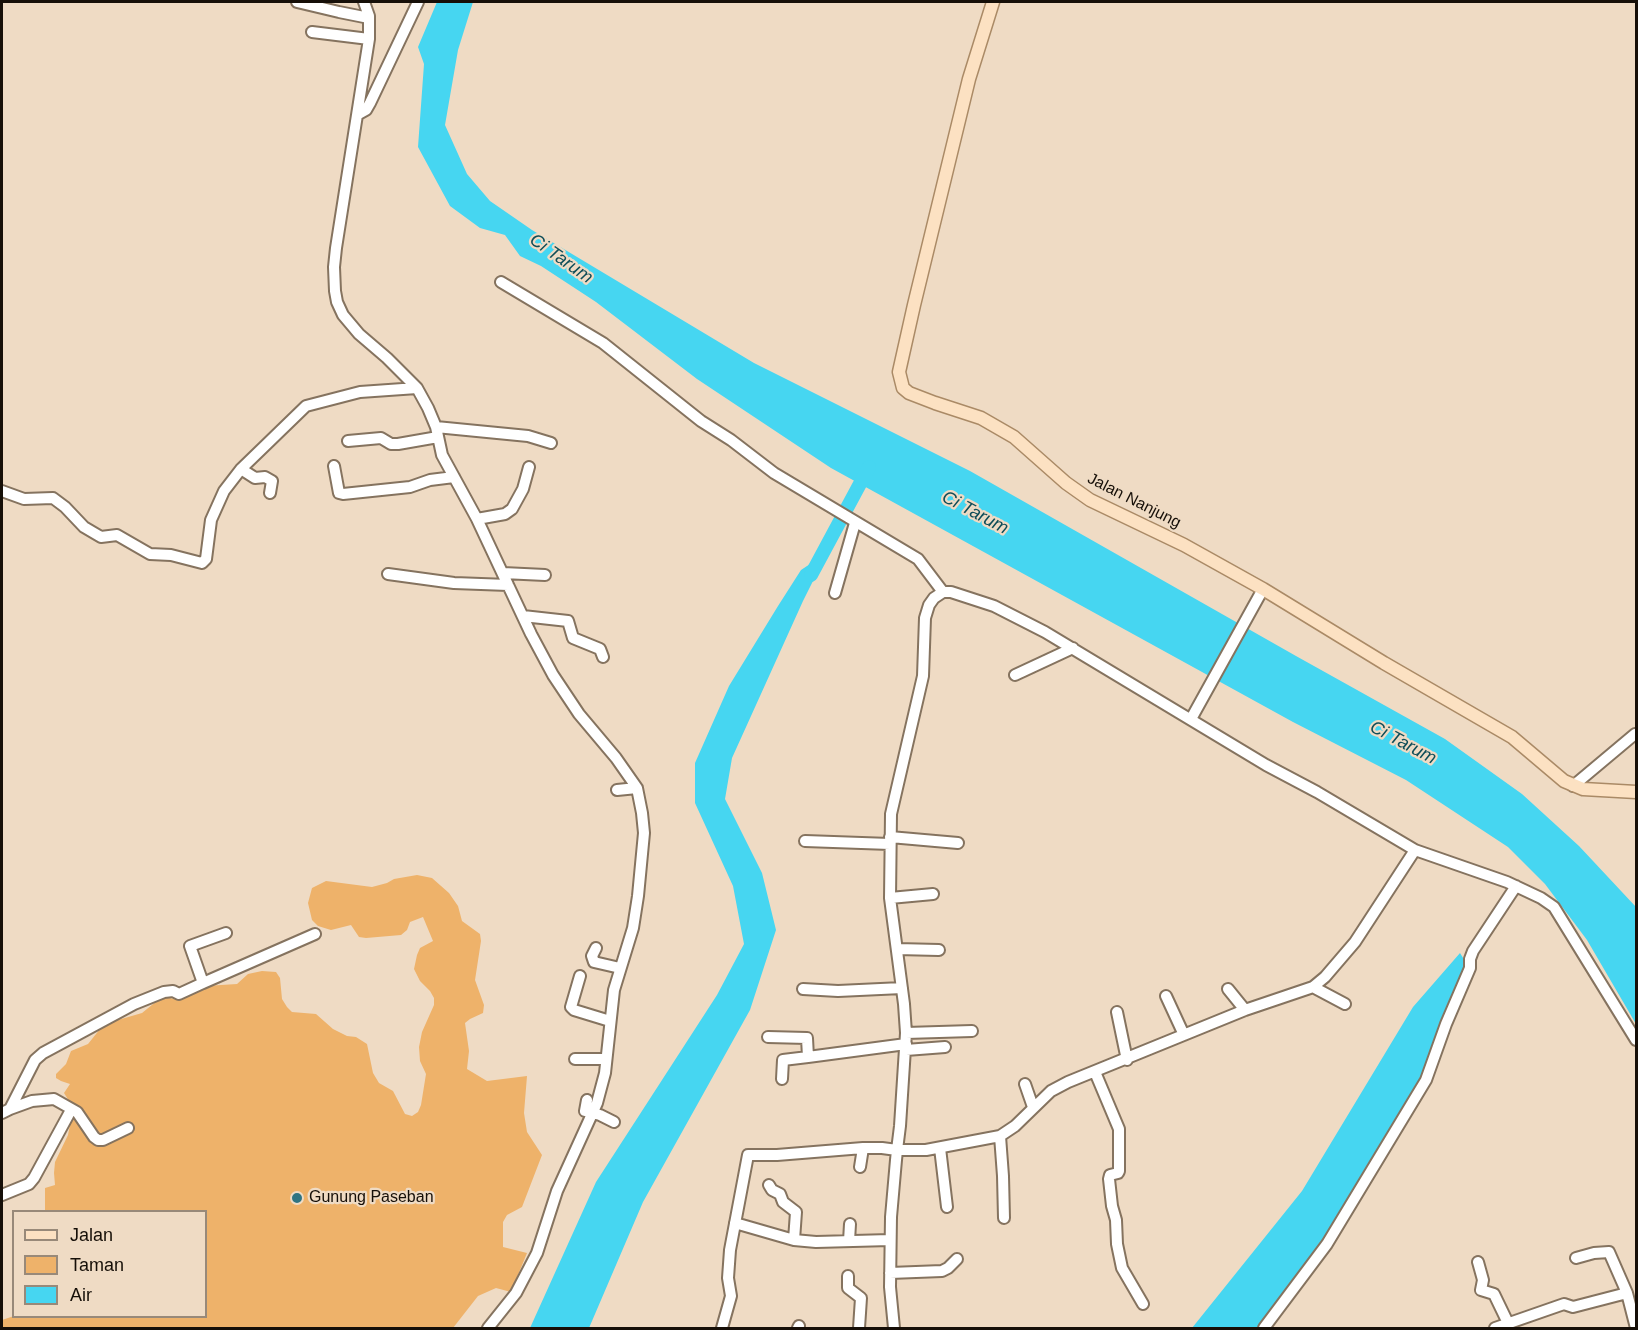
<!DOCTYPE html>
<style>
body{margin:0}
#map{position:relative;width:1638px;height:1330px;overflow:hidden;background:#efdbc4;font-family:Arial,sans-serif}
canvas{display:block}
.frame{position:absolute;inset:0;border:3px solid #160f08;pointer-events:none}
.legend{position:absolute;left:12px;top:1210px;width:195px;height:108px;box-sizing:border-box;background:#efdbc4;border:2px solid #988979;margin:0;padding:8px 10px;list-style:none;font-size:18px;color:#160f08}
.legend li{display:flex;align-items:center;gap:12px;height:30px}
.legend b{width:30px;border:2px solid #988979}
</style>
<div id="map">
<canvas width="1638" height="1330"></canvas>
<div class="frame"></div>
<ul class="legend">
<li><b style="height:8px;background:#fce1c2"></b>Jalan</li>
<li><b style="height:16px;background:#eeb26a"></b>Taman</li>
<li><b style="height:16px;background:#46d6f1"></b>Air</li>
</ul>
</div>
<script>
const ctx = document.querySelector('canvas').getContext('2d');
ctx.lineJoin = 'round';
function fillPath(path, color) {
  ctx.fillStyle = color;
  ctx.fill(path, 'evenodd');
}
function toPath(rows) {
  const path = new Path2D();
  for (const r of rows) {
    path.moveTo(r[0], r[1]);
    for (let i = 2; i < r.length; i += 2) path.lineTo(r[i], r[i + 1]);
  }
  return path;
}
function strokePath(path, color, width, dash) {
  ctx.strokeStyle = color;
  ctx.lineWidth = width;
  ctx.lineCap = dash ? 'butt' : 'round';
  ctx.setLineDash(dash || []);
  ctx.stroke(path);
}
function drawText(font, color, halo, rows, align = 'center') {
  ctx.font = font + ' Arial,sans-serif';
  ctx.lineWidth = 4.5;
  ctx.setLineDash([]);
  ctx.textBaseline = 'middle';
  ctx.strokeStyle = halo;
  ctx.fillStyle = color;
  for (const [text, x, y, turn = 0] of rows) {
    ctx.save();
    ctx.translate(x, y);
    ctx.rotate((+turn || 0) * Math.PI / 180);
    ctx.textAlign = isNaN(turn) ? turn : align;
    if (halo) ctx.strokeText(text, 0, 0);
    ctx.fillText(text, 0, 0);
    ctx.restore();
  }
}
fillPath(toPath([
 [417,875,432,878,449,893,458,906,462,921,480,934,481,941,475,980,484,1005,483,1013,470,1019,465,1023,469,1051,467,1069,487,1081,527,1076,524,1113,527,1132,542,1155,522,1207,507,1215,503,1222,503,1247,527,1253,511,1292,496,1288,478,1296,453,1328,2,1328,2,1320,14,1316,206,1316,206,1212,45,1211,45,1188,55,1185,54,1173,55,1162,68,1135,72,1114,69,1101,64,1093,70,1084,61,1081,56,1078,56,1074,66,1064,71,1051,88,1044,100,1029,111,1022,142,1013,163,996,174,999,181,998,205,986,237,984,248,974,262,971,276,972,280,978,282,999,287,1007,292,1012,316,1014,333,1029,347,1036,356,1037,367,1044,373,1073,379,1083,393,1091,405,1114,412,1116,418,1112,421,1105,426,1074,420,1061,419,1047,422,1032,434,1005,434,998,430,991,420,981,414,969,417,955,420,948,433,941,423,917,410,922,407,930,401,935,366,938,359,937,351,925,331,930,318,926,312,920,308,903,312,888,326,881,372,887,387,883,394,879]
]), '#eeb26a');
fillPath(toPath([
 [437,2,473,2,458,50,445,125,467,174,490,201,532,230,754,363,970,471,1296,656,1445,739,1522,794,1579,846,1636,907,1636,1024,1587,940,1545,884,1508,847,1406,780,1293,722,831,468,697,379,596,302,541,266,520,256,505,235,480,228,450,206,418,147,424,64,418,47],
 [819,558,822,563,803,601,732,758,725,799,762,873,776,930,750,1010,643,1202,589,1328,530,1328,596,1182,717,995,744,944,733,886,695,803,695,763,729,686,778,606,801,570],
 [1460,953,1468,966,1430,1060,1416,1090,1339,1219,1260,1328,1192,1328,1302,1191,1413,1007]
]), '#46d6f1');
strokePath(toPath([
 [811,575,869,467]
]), '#46d6f1', 14);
const minor = toPath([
 [297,2,339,12,369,18],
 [364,2,369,16,369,39,336,248,334,267,335,291,337,302,343,315,359,334,387,358,417,388,428,408,436,427,442,455,477,519,531,634,553,675,579,714,616,758,637,788,642,813,644,833,638,896,633,928,614,990,605,1073,597,1103,557,1191,537,1253,516,1293,488,1328],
 [312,32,369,39],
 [357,115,366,110,370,103,418,2],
 [501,282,603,343,701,421,731,440,774,473,918,559,943,592],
 [436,427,528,436,551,443],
 [348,441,381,438,391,444,398,444,438,437],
 [334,466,339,493,343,494,410,487,430,480,454,477],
 [241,469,255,478,265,477,272,481,270,493],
 [2,491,24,499,53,498,65,507,84,527,101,537,117,535,150,554,171,555,202,563,206,559,211,520,224,491,241,469,306,406,360,392,417,388],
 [477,519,505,514,512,509,523,489,529,467],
 [503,573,545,575],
 [388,574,454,583,508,585],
 [835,593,855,523],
 [523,616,568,621,573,638,600,649,603,657],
 [1015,675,1073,648],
 [1191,719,1263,589],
 [1573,786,1635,734],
 [617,790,637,788],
 [890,837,958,843],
 [805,841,890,844],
 [1415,850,1507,882,1541,898,1554,907,1636,1040],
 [890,898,933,894],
 [596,948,592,956,594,962,620,968],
 [897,949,939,950],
 [580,976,571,1007,574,1010,610,1021],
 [203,983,315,934],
 [1313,987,1345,1004],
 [803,989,838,991,902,988],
 [1228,989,1245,1010],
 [1166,996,1184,1035],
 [1117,1012,1127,1060],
 [906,1033,972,1031],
 [768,1037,807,1038,808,1057,906,1044],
 [906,1050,945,1047],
 [575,1059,606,1059],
 [1095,1072,1119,1129,1119,1171,1118,1173,1110,1175,1109,1179,1112,1206,1116,1220,1117,1244,1122,1268,1143,1304],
 [782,1079,783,1060,808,1057],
 [1025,1084,1033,1107],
 [587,1100,585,1111,600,1115,614,1122],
 [10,1109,32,1101,54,1099,77,1112,94,1137,98,1140,103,1140,128,1128],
 [2,1113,10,1109,35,1060,43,1053,134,1004,164,992,173,991,179,994,203,983,190,946,226,933],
 [1000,1136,1003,1176,1004,1218],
 [940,1148,947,1207],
 [860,1167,863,1148],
 [769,1185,772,1190,780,1194,783,1202,796,1212,794,1240],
 [2,1195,29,1184,34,1178,71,1110],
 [735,1223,794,1240,816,1242,890,1240],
 [849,1241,850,1224],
 [1576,1258,1594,1253,1609,1252,1627,1293],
 [1478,1262,1483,1280,1481,1290,1494,1294,1508,1323],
 [890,1273,942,1271,948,1268,957,1259],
 [848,1276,848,1288,861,1298,859,1328],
 [722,1328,731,1296,728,1278,730,1250,748,1155,777,1155,863,1148,882,1148,897,1150,926,1150,1000,1136,1015,1126,1051,1091,1068,1082,1245,1010,1313,987,1325,977,1355,942,1415,850,1317,792,1266,765,1045,632,994,606,951,592,943,592,934,598,929,605,925,618,923,676,891,814,890,898,904,1004,906,1033,900,1126,897,1150,896,1160,891,1217,890,1287,894,1328],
 [798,1328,799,1326],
 [1264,1328,1327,1244,1426,1080,1446,1024,1470,968,1470,959,1473,951,1516,886],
 [1495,1328,1564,1304,1573,1307,1627,1293,1636,1328]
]);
const major = toPath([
 [993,2,969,79,914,305,899,372,903,388,909,393,935,403,981,418,1014,437,1066,483,1090,500,1184,545,1263,589,1384,663,1512,737,1564,781,1583,789,1636,792]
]);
strokePath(minor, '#85735f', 14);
strokePath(major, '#aa8a66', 15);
strokePath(minor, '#fff', 10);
strokePath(major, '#fce1c2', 12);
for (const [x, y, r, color] of [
 [297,1198,6,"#2f7482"]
]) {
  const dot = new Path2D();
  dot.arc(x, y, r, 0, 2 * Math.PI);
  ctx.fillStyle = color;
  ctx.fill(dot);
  strokePath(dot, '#efdbc4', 2);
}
drawText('16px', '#160f08', '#efdbc4', [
 ["Jalan Nanjung",1134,501,27]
]);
drawText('16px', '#160f08', '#efdbc4', [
 ["Gunung Paseban",309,1198]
], 'left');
drawText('italic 18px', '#0f4d58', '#efdbc4', [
 ["Ci Tarum",561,259,35],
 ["Ci Tarum",975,513,28],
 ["Ci Tarum",1403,743,28]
]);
</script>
